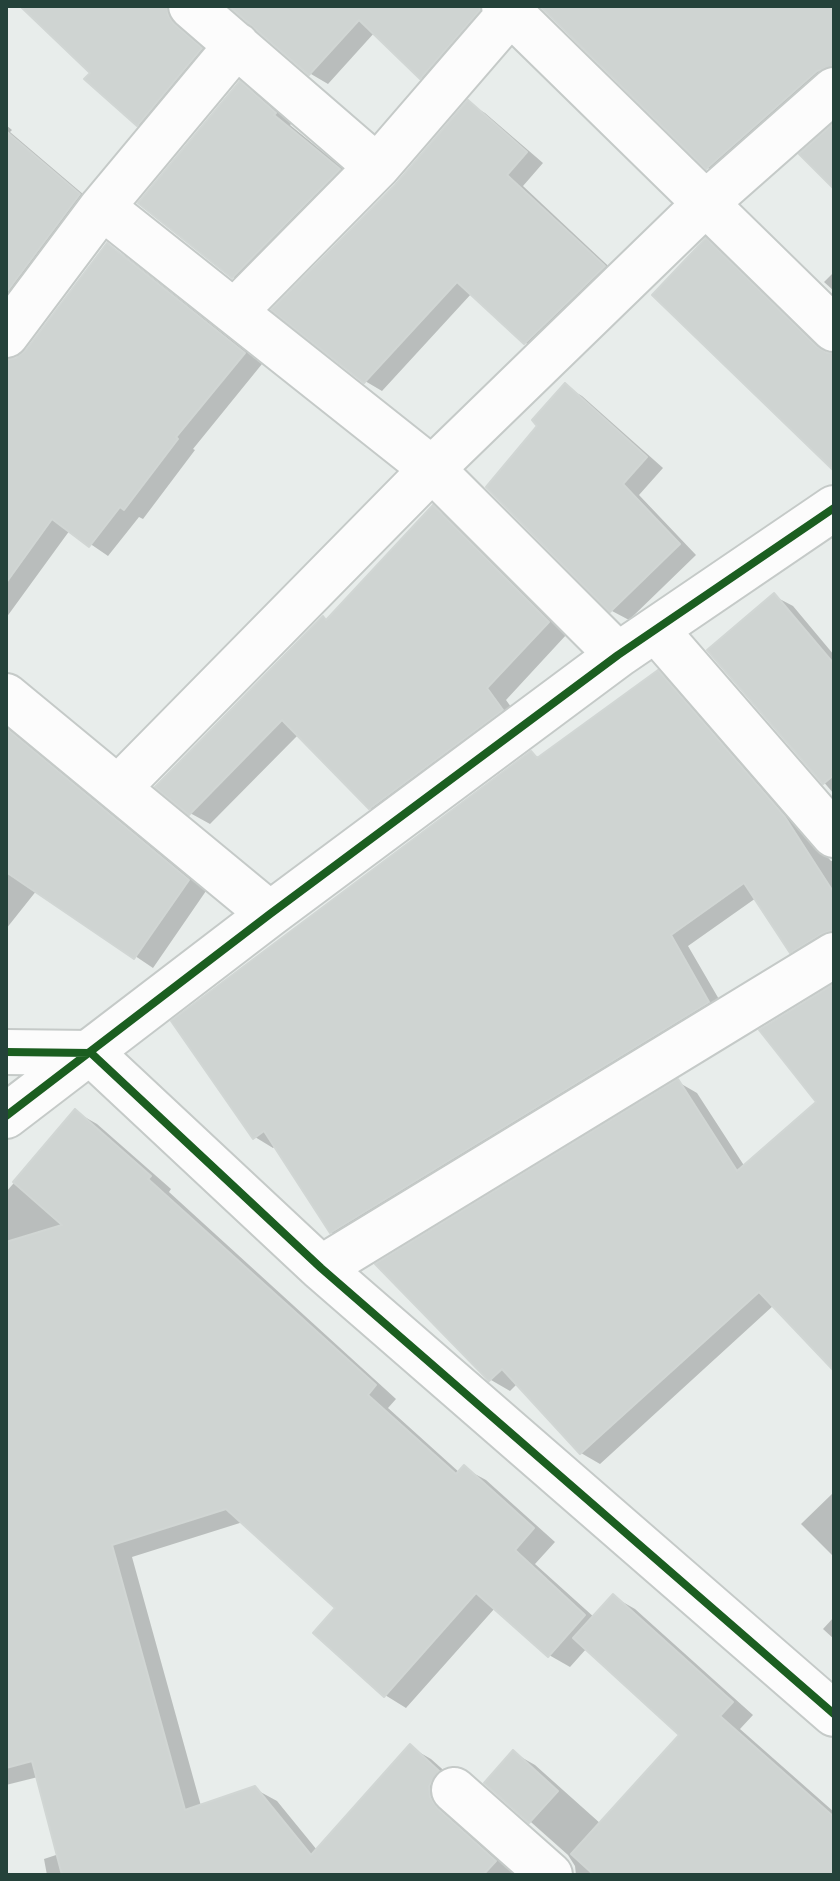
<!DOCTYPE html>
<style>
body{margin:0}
#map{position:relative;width:840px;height:1881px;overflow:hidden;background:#e8edeb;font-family:Commissioner,sans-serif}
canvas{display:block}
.frame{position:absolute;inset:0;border:8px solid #24423a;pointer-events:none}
</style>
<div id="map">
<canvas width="840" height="1881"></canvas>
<div class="frame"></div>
</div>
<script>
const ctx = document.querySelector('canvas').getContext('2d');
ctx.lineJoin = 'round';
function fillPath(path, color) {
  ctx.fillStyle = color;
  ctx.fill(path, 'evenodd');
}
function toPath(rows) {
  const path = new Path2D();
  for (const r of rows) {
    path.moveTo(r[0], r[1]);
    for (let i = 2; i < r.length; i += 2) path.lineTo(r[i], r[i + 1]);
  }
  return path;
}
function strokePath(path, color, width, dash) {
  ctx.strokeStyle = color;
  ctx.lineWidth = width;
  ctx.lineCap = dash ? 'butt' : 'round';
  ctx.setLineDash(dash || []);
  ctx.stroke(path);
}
fillPath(toPath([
 [22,6,187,6,184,25,192,37,218,60,155,135,138,125,92,73],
 [232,6,499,6,438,88,421,78,375,32,328,84,311,74],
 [543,6,834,6,834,82,725,178,708,168],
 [240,84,257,93,292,123,290,125,356,179,250,286,233,277],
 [468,103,485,113,543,163,523,186,620,277,542,353,526,343,472,293,382,391,365,381,396,186],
 [6,125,12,130,10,132,97,206,6,328],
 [706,241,724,251,830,355,834,355,834,462],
 [107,245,125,256,262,364,193,449,195,450,143,519,139,517,108,556,70,530,6,618,6,361,17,359,27,352],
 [834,272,834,291,824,282],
 [565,386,582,396,663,468,639,495,696,555,629,620,612,611,488,487,540,425],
 [433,508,453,519,567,634,506,700,521,721,389,819,370,808,299,734,210,824,190,813,328,621],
 [774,596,793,606,834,655,834,794,710,650],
 [658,672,677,683,831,861,834,861,834,948,810,962,791,951,756,898,688,946,727,1013,350,1243,331,1232,276,1146,273,1148,255,1137,531,753,540,758],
 [6,725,206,891,153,968,37,890,6,929],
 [834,987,834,1368,774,1305,600,1464,581,1453,518,1383,510,1391,491,1380,379,1265,678,1082,697,1093,745,1167,819,1102],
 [76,1112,97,1124,171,1189,169,1192,396,1399,388,1408,460,1473,464,1468,486,1480,555,1542,535,1564,595,1618,614,1597,635,1609,753,1715,740,1729,834,1812,834,1875,576,1875,575,1866,568,1855,487,1783,514,1753,535,1765,601,1824,681,1735,587,1648,570,1667,549,1655,495,1608,406,1708,385,1695,338,1608,243,1522,132,1557,201,1806,255,1789,277,1801,317,1850,410,1747,431,1759,459,1784,517,1875,47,1875,44,1859,59,1854,38,1777,6,1785,6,1192],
 [834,1492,834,1557,801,1524],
 [834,1617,834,1639,823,1629]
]), '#0003');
const building = toPath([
 [20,6,167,6,168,15,174,24,202,48,137,126,84,79,90,73,20,6],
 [229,6,480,6,480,10,420,79,359,20,309,75,229,6],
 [540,6,834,6,834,66,817,71,706,169,540,6],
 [240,81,276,113,274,115,340,169,232,278,138,203,240,81],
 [468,100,527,152,507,175,605,266,524,344,457,282,364,383,271,310,395,185,468,100],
 [834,123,834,189,799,154,834,123],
 [6,131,80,194,6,293,6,131],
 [706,238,817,347,827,353,834,353,834,471,652,295,706,238],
 [107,243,245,353,176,437,178,439,124,510,120,507,89,547,52,519,6,583,6,360,16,358,26,350,107,243],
 [565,383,647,457,623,484,680,544,610,612,486,487,537,426,532,420,565,383],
 [433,505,549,622,487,688,503,710,369,809,282,720,189,815,155,787,323,616,326,620,433,505],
 [774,593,834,664,834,775,823,784,707,650,774,593],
 [658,670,785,817,834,893,834,930,821,934,790,953,744,883,671,935,709,1002,330,1233,264,1131,253,1139,171,1021,531,751,537,758,658,670],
 [6,728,189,880,134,959,6,872,6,728],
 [834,984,834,1371,759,1292,580,1454,502,1369,489,1381,375,1264,678,1079,737,1171,816,1102,759,1030,834,984],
 [75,1109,151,1176,148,1179,376,1385,368,1395,456,1474,464,1465,534,1528,515,1550,585,1615,548,1657,476,1593,384,1697,313,1633,335,1608,226,1509,112,1545,185,1810,255,1786,311,1855,410,1744,439,1771,429,1786,430,1797,437,1808,496,1861,483,1875,62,1875,32,1761,6,1768,6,1242,62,1225,13,1182,75,1109],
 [613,1594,733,1702,720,1716,834,1817,834,1875,594,1875,571,1854,679,1735,573,1638,613,1594],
 [513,1750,558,1791,529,1823,484,1783,513,1750]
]);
fillPath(building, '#cfd4d2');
strokePath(building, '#d1d6d4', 2);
const minor = toPath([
 [191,6,377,167],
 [504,6,834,329],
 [102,207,432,469,618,655],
 [235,311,377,167,516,6],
 [6,335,102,207,237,45],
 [656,630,834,835],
 [6,696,270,914],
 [118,788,432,469,706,203,834,90],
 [6,1052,91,1053,321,1268,834,1714],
 [6,1116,270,914,618,655,834,508],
 [321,1268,834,955],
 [454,1790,550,1875]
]);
strokePath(minor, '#c5cac8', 48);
strokePath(minor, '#fcfcfc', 44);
strokePath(toPath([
 [6,1052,91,1053,321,1268,834,1714],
 [6,1116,270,914,618,655,834,508]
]), '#1b5e20', 8);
</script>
